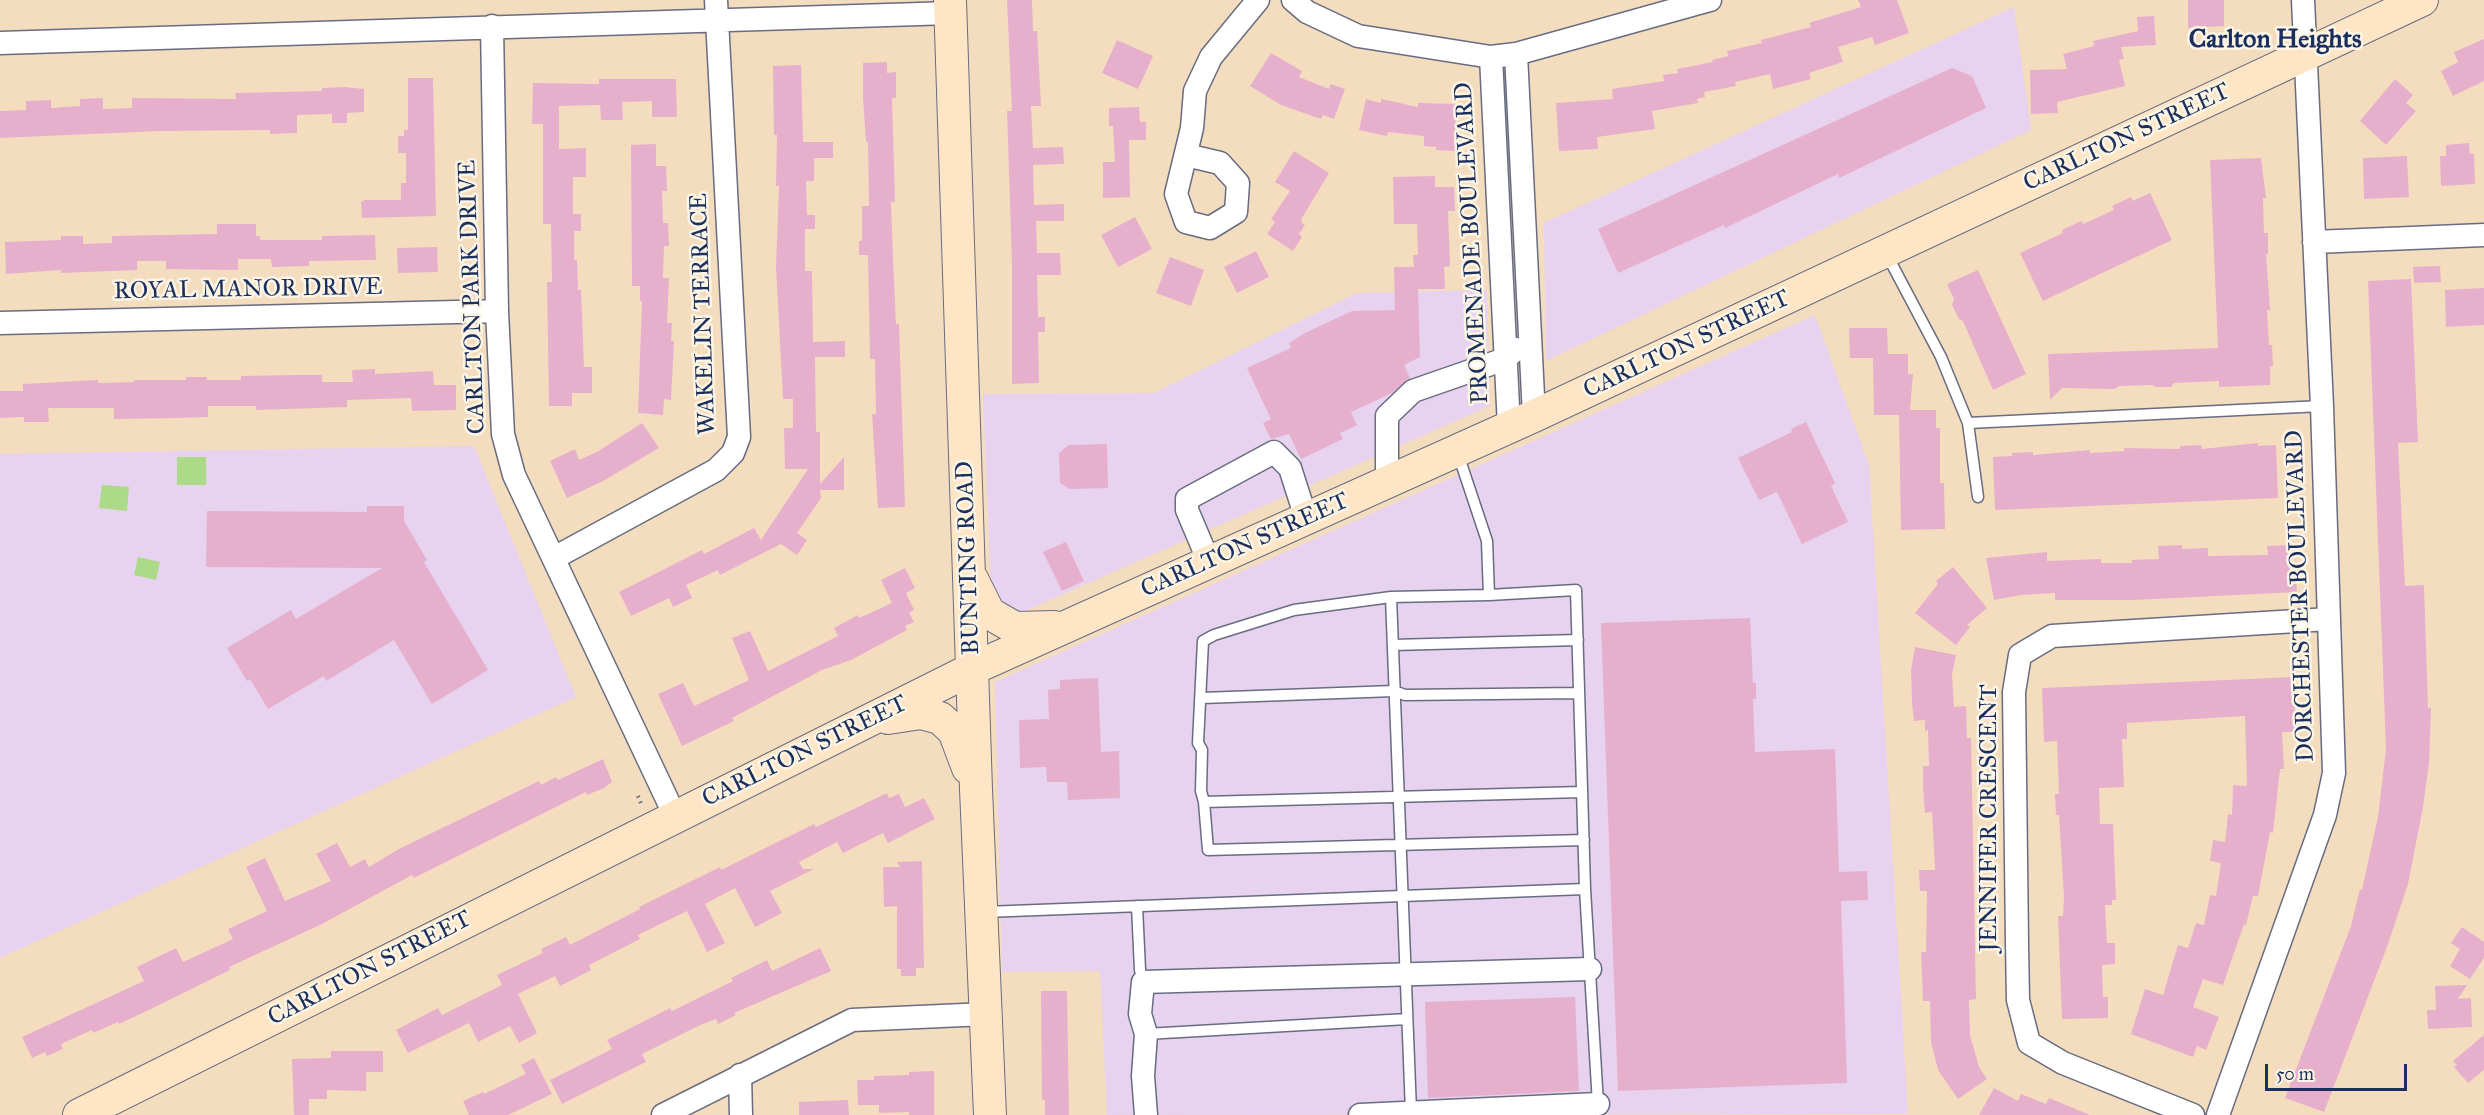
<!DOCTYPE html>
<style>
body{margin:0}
#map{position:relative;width:2484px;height:1115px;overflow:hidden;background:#f4ddbf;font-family:"IM FELL Great Primer",serif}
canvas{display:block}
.scale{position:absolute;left:2265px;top:1064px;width:142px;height:27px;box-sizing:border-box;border:3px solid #1b2f5e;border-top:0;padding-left:8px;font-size:18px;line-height:21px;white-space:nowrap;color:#1b2f5e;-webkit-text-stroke:4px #fcf5e5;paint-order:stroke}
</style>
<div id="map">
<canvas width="2484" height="1115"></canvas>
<div class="scale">50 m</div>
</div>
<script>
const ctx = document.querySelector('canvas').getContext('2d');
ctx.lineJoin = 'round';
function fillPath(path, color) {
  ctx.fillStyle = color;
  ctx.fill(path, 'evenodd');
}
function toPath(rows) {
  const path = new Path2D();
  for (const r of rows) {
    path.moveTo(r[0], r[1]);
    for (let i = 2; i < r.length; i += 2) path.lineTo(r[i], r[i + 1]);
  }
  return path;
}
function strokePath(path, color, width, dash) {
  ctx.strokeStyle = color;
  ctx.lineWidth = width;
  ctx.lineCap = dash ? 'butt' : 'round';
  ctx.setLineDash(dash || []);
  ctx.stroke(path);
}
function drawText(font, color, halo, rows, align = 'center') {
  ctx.font = font + ' "IM FELL Great Primer",serif';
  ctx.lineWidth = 5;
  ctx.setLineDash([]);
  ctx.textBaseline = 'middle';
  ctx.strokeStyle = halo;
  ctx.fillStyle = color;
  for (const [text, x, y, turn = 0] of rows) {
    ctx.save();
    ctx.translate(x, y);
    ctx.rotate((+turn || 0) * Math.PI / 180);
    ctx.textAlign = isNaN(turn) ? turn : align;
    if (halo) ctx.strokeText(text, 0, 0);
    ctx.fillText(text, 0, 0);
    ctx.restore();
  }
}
fillPath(toPath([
 [2014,7,2031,130,1546,361,1544,223],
 [1487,290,1490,406,1018,614,991,592,983,394,1154,393,1357,293],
 [1815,315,1869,465,1908,1114,1107,1115,1100,971,1002,972,995,682],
 [474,446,576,697,0,958,0,454]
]), '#e7d2ef');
fillPath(toPath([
 [177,457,206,457,206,485,177,485],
 [102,485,129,487,127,511,99,508],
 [138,557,160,562,156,580,134,575]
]), '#abdb89');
fillPath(toPath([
 [1007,0,1032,0,1033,31,1037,31,1041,106,1031,106,1033,148,1063,147,1064,164,1033,165,1034,205,1064,204,1064,221,1036,221,1037,253,1060,253,1061,275,1037,275,1038,317,1045,317,1045,332,1038,332,1039,383,1012,384,1012,264,1007,111,1012,111],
 [1858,0,1897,0,1909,33,1875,45,1872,37,1838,47,1843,62,1809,73,1811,79,1773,89,1770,74,1735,82,1736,86,1704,92,1705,97,1697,99,1698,103,1652,111,1655,129,1597,137,1598,149,1559,151,1556,103,1613,99,1612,89,1664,81,1663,75,1678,73,1677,69,1713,62,1712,60,1728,56,1727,51,1762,43,1761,40,1811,27,1809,23,1861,7],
 [2188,0,2224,0,2224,26,2188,28],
 [2154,16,2156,45,2121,47,2124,59,2119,60,2125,86,2057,102,2058,113,2031,114,2030,70,2067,69,2063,54,2094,46,2093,41,2138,31,2137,17],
 [2484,39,2484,81,2453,96,2441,71,2458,62,2454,52],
 [1117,40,1153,56,1138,89,1102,73],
 [1271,53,1302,71,1299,77,1329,89,1331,84,1345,89,1334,119,1323,115,1321,119,1281,105,1250,86],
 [887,62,887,73,896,72,896,98,892,98,895,202,891,202,893,258,896,324,899,324,905,507,878,508,872,414,876,414,875,359,870,359,868,255,859,255,859,241,862,241,862,206,869,206,868,141,866,142,863,98,863,63],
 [801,65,803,142,833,142,833,158,814,158,814,181,806,181,807,215,815,215,815,229,805,229,805,271,812,271,813,342,845,341,845,357,815,357,816,432,820,432,820,484,844,457,844,490,820,490,821,498,797,533,807,540,797,555,781,544,720,575,718,570,686,585,692,598,673,607,669,598,631,616,619,592,702,550,704,554,754,528,761,540,808,469,785,469,784,428,793,428,793,399,783,399,776,267,779,186,776,186,777,135,774,135,773,66],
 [1952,68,1972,76,1986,108,1839,178,1838,174,1725,228,1724,225,1618,273,1598,229],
 [408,78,433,78,436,216,362,218,361,202,365,200,401,200,401,183,406,183,406,153,398,153,398,136,404,136,404,130,408,130],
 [599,79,676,79,677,117,652,117,652,101,622,102,623,120,601,120,600,105,559,106,559,149,586,148,586,177,573,177,573,214,581,214,581,231,574,231,574,260,577,260,578,290,581,290,584,367,592,367,592,393,572,393,572,406,549,406,547,282,552,282,551,224,543,224,543,124,532,124,533,83,599,84],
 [2395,79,2413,95,2406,103,2416,111,2386,145,2360,121],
 [344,87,364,89,364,112,347,113,347,123,332,123,332,114,297,115,297,133,270,134,270,130,160,131,0,138,0,111,26,110,26,101,51,100,51,108,80,106,80,99,103,98,103,109,132,108,132,98,236,99,235,93,322,91,322,88],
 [1366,99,1381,103,1381,99,1418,107,1418,103,1456,104,1455,151,1436,150,1436,147,1424,146,1424,136,1388,132,1387,136,1359,130],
 [1139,107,1140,122,1146,122,1146,140,1129,140,1130,197,1103,198,1103,162,1115,162,1113,126,1109,126,1109,108],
 [2469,143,2470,154,2474,154,2475,184,2441,186,2440,156,2446,156,2446,145],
 [656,144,656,166,666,166,667,191,662,191,663,223,668,223,669,246,664,246,663,278,669,278,667,323,672,323,671,341,674,341,671,400,664,399,663,415,638,413,642,301,640,301,640,286,632,286,631,145],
 [1294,151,1329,173,1302,218,1301,222,1305,225,1299,234,1302,237,1293,251,1267,234,1275,222,1271,219,1290,191,1275,182],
 [2407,156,2409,197,2364,199,2363,158],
 [2261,158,2266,198,2263,198,2264,233,2268,233,2268,254,2266,254,2270,310,2267,310,2269,345,2272,345,2273,366,2270,366,2270,385,2219,387,2219,381,2174,383,2171,387,2156,387,2152,385,2119,386,2115,389,2062,388,2050,400,2048,354,2218,348,2210,160],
 [1435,176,1435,187,1454,187,1455,211,1448,211,1450,266,1444,267,1445,289,1418,289,1420,357,1404,365,1410,378,1392,393,1351,412,1357,425,1340,433,1343,439,1301,459,1289,434,1271,439,1263,423,1271,419,1247,368,1291,348,1289,343,1305,333,1352,311,1395,310,1394,267,1414,267,1413,255,1418,255,1417,224,1394,224,1393,177],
 [2150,193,2172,240,2043,301,2020,253,2063,233,2062,230,2081,221,2083,224,2114,210,2112,206,2131,197,2133,201],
 [1135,217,1152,249,1118,267,1101,235],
 [217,224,256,224,256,236,260,236,260,240,322,240,322,236,375,235,376,260,309,261,309,266,272,267,271,259,238,259,238,270,166,269,166,261,137,261,137,270,61,273,61,270,6,274,5,242,61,240,61,236,83,236,83,244,112,243,112,236,217,234],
 [437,247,438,272,398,273,397,248],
 [1256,251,1269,277,1237,293,1224,267],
 [1170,257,1204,270,1191,306,1156,293],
 [2440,266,2441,282,2414,283,2413,267],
 [1978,270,2026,374,1993,390,1963,321,1959,319,1952,305,1954,299,1947,284],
 [2411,279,2418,442,2398,443,2405,586,2424,585,2428,708,2431,708,2429,763,2423,807,2408,884,2387,947,2324,1112,2285,1098,2351,926,2360,889,2362,890,2378,817,2386,749,2368,281],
 [2484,288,2484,325,2446,327,2445,290],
 [1849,328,1887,328,1888,354,1908,354,1908,374,1913,374,1910,410,1936,410,1936,428,1940,428,1940,483,1944,483,1945,529,1901,530,1899,415,1874,415,1873,358,1850,358],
 [375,369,375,374,433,371,434,385,456,385,456,410,412,411,411,398,347,400,347,407,256,410,256,406,208,406,208,417,177,418,114,419,114,408,48,408,49,422,24,422,24,417,0,418,0,391,23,391,23,384,98,380,98,383,134,382,134,380,186,380,186,377,207,377,207,380,241,380,241,376,294,375,322,375,322,382,353,382,352,370],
 [1806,422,1835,483,1831,486,1848,522,1802,544,1777,492,1759,500,1738,458,1792,432,1791,429],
 [642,423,659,448,603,481,567,498,550,461,575,449,579,460,597,452],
 [2258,443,2258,446,2276,445,2278,498,1995,510,1993,457,2012,456,2012,453,2033,452,2033,455,2090,450,2090,453,2124,451,2124,448,2180,449,2180,446,2201,445,2202,449],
 [1107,444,1108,488,1070,489,1060,483,1059,453,1069,445],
 [367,506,404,506,404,521,427,560,424,562,488,670,432,704,394,640,326,681,324,676,268,709,250,679,247,681,227,648,291,610,296,619,382,568,206,567,207,511,367,512],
 [1066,542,1084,581,1062,591,1043,552],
 [2182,545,2182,549,2208,548,2208,556,2268,555,2267,546,2289,545,2290,574,2296,574,2297,592,2134,600,2055,600,2055,593,2021,595,1994,600,1986,558,2047,552,2047,561,2101,559,2101,563,2132,563,2132,560,2159,559,2158,546],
 [1953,567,1987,608,1967,625,1970,627,1956,645,1915,613,1938,584,1936,581],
 [905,568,915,588,906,593,914,610,909,613,914,622,905,626,907,630,851,660,822,670,732,718,734,721,682,746,658,694,683,683,694,706,749,680,732,638,750,631,768,671,838,636,834,628,858,615,859,618,892,603,881,580],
 [1750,618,1753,683,1756,683,1756,699,1753,699,1755,752,1835,749,1839,872,1867,871,1868,900,1841,901,1847,1083,1618,1091,1601,623],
 [1915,647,1956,655,1952,674,1954,707,1966,706,1967,738,1971,738,1976,999,1969,1000,1970,1035,1979,1067,1987,1079,1958,1099,1938,1070,1931,1042,1930,1001,1923,1001,1921,952,1926,952,1927,891,1920,891,1919,870,1935,870,1932,812,1925,813,1923,786,1923,766,1929,766,1928,730,1925,731,1925,720,1914,721,1912,703,1911,670],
 [2294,677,2295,732,2282,732,2284,769,2280,769,2273,833,2270,832,2258,896,2253,896,2246,925,2244,924,2223,985,2203,979,2193,1007,2219,1017,2206,1050,2197,1046,2193,1057,2131,1034,2145,989,2163,995,2178,945,2188,948,2196,923,2204,925,2210,895,2216,896,2221,863,2210,861,2213,840,2225,842,2228,814,2232,815,2233,785,2247,786,2245,716,2127,723,2127,739,2122,739,2124,787,2099,788,2100,824,2113,824,2116,900,2112,900,2112,905,2105,905,2107,943,2115,943,2115,964,2102,965,2103,997,2108,997,2108,1018,2062,1019,2058,916,2063,916,2064,896,2059,815,2056,815,2055,794,2059,794,2057,741,2044,742,2042,688],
 [1098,678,1101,752,1119,751,1120,798,1068,800,1067,782,1047,782,1046,767,1020,768,1019,720,1049,719,1048,690,1060,689,1060,680],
 [603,759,612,782,604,788,587,795,586,792,414,878,412,875,322,924,229,967,230,970,157,1006,119,1024,118,1022,93,1033,92,1030,61,1044,63,1049,47,1056,45,1052,32,1058,22,1037,144,981,137,967,176,948,183,962,233,939,228,929,267,911,246,867,265,858,285,901,331,881,316,854,337,843,350,867,365,859,369,867,399,849,539,781,541,785,556,777,558,780],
 [887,793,889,798,899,794,905,807,924,798,935,819,888,843,883,833,843,853,837,842,799,862,803,869,814,869,770,891,782,913,755,927,735,888,705,904,725,943,707,952,687,911,638,935,640,939,589,965,591,970,560,986,555,976,518,994,537,1033,519,1043,510,1026,478,1042,469,1023,408,1053,396,1030,438,1008,442,1015,502,985,497,975,543,953,541,949,566,937,570,945,640,909,639,907,720,867,721,870,814,824,816,827],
 [922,861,924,968,916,968,916,976,901,976,901,969,897,969,897,906,884,907,883,867,900,867,897,862],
 [2462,927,2484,942,2484,958,2470,979,2450,966,2460,949,2451,943],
 [820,948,831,971,734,1013,736,1015,718,1024,716,1019,698,1026,642,1054,646,1062,562,1104,550,1080,612,1049,607,1040,670,1008,672,1011,733,981,731,978,767,960,772,971],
 [2467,985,2458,999,2471,998,2472,1027,2428,1029,2427,1010,2436,1010,2435,986],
 [1041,991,1067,991,1069,1115,1045,1115,1045,1100,1042,1100],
 [1575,997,1579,1091,1428,1098,1425,1002],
 [2484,1035,2484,1070,2468,1083,2454,1067,2457,1065,2453,1061],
 [331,1051,383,1051,383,1072,366,1072,366,1091,327,1090,327,1099,309,1099,309,1115,294,1115,292,1059,331,1058],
 [534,1058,552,1094,508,1115,469,1115,463,1101,483,1092,484,1094,526,1074,521,1065],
 [934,1071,934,1115,909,1115,909,1112,879,1113,879,1105,858,1105,857,1080,874,1080,874,1076,909,1075,909,1072],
 [1994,1088,2018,1101,2021,1094,2046,1104,2049,1098,2090,1115,1979,1115],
 [848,1100,849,1115,799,1115,799,1102]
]), '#e6b0cd');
const service = toPath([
 [1887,255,1941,357,1968,423,1978,497],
 [1968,423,2322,406],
 [1391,597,1294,610,1214,635,1203,641,1198,743,1202,750,1201,791,1204,802,1208,850,1584,840],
 [1393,645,1578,640],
 [1202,698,1394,691,1405,695,1579,693],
 [1204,802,1582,792],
 [1585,889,1598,1104],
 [1137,906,1140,970,1143,982],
 [985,912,1585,889,1576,590,1489,595,1487,541,1458,454],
 [1146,1034,1407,1019],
 [1411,1112,1391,597,1489,595]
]);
const minor = toPath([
 [1293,0,1307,12,1358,36,1491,57,1516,54,1710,0],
 [492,26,497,311,503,434,514,475,675,816],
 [0,43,951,13],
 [1516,54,1534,416],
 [1491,57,1509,427],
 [1186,155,1220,163,1238,183,1236,212,1210,228,1186,222,1176,194,1192,128,1195,91,1211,57,1258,0],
 [2314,242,2484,235],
 [0,323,497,311],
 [1387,482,1387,416,1413,391,1505,359,1516,349],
 [554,558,716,470,733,453,739,437,716,0],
 [1209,562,1187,510,1187,499,1274,452,1290,468,1306,518],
 [740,1075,741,1115],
 [663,1115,852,1020,986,1014],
 [1146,1115,1143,1076,1146,1034,1140,1014,1143,982,1590,969],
 [1360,1115,1598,1104],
 [2193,1115,2063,1063,2029,1043,2018,1000,2017,943,2014,692,2020,655,2052,636,2329,619],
 [2218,1115,2325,815,2334,773,2322,406,2303,0]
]);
const secondary = toPath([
 [950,0,976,789,990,1115],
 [972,579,989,613,1015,628,1054,627],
 [888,718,921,713,940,718,954,731,968,768],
 [79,1115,972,669,1534,416,2422,0]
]);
strokePath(service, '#676c80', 13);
strokePath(minor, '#676c80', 25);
strokePath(secondary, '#676c80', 34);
strokePath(toPath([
 [638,796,642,806]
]), '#676c80', 4, [1.5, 4.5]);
strokePath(service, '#fff', 10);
strokePath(minor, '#fff', 22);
strokePath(secondary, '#fde5c5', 32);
drawText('24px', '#1b2f5e', '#fcf5e5', [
 ["CARLTON STREET",2127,138,-25],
 ["PROMENADE BOULEVARD",1473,243,-93],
 ["ROYAL MANOR DRIVE",248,290,-1],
 ["CARLTON PARK DRIVE",473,297,-92],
 ["WAKELIN TERRACE",704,314,-92],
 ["CARLTON STREET",1687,345,-25],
 ["CARLTON STREET",1245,546,-24],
 ["BUNTING ROAD",969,558,-92],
 ["DORCHESTER BOULEVARD",2301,596,-92],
 ["CARLTON STREET",805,752,-26],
 ["JENNIFER CRESCENT",1990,818,-90],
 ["CARLTON STREET",370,969,-27]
]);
drawText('bold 26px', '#1b2f5e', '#fcf5e5', [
 ["Carlton Heights",2275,41]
]);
</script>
